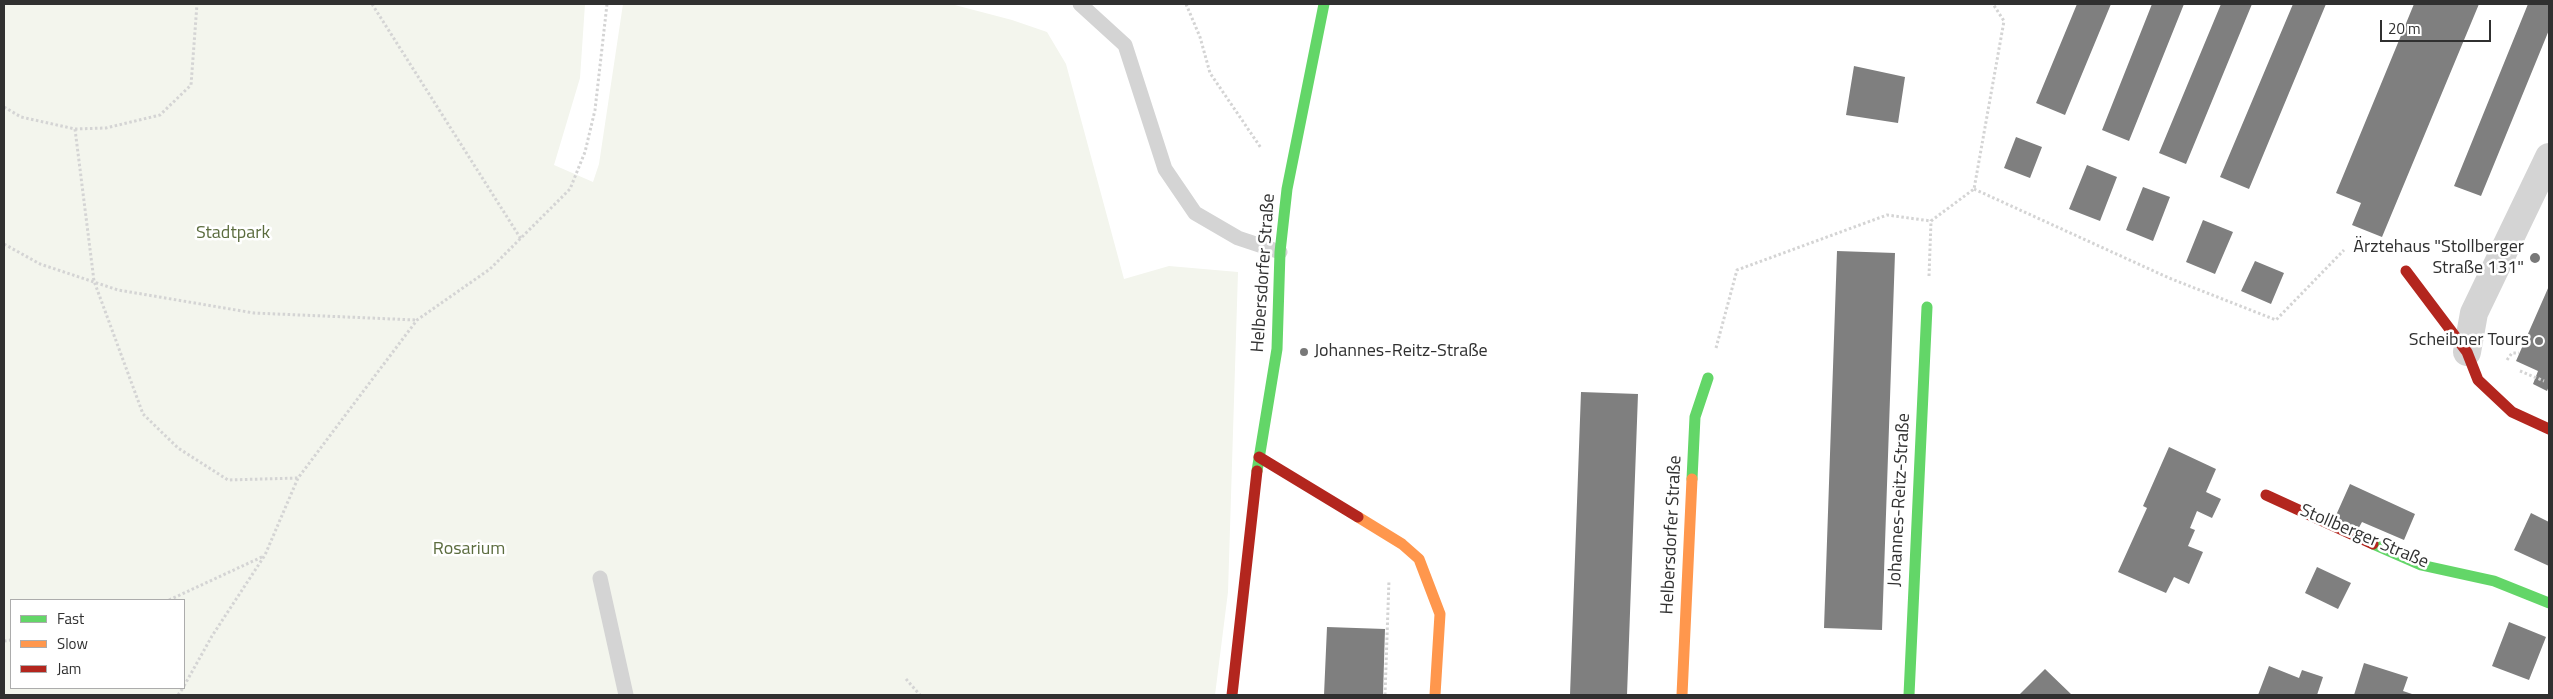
<!DOCTYPE html>
<meta charset="utf-8">
<style>
body{margin:0}
#map{position:relative;width:2553px;height:699px;overflow:hidden;background:#fff;font-family:"Titillium Web",sans-serif}
canvas{display:block}
.frame{position:absolute;inset:0;border:5px solid #303030;pointer-events:none}
.legend{position:absolute;left:10px;top:599px;width:175px;height:90px;box-sizing:border-box;background:#fff;border:1px solid #acacac;margin:0;padding:6px 9px;list-style:none;font-size:15px;color:#303030}
.legend li{display:flex;align-items:center;gap:10px;height:25px}
.legend b{width:25px;border:1px solid #acacac}
.scale{position:absolute;left:2380px;top:20px;width:111px;height:22px;box-sizing:border-box;border:2px solid #303030;border-top:0;padding-left:6px;font-size:15px;line-height:18px;white-space:nowrap;color:#303030;-webkit-text-stroke:4px #fff;paint-order:stroke}
</style>
<div id="map">
<canvas width="2553" height="699"></canvas>
<div class="frame"></div>
<ul class="legend">
<li><b style="height:6px;background:#63d668"></b>Fast</li>
<li><b style="height:6px;background:#ff974d"></b>Slow</li>
<li><b style="height:6px;background:#b3261e"></b>Jam</li>
</ul>
<div class="scale">20 m</div>
</div>
<script>
const ctx = document.querySelector('canvas').getContext('2d');
ctx.lineJoin = 'round';
function fillPath(path, color) {
  ctx.fillStyle = color;
  ctx.fill(path, 'evenodd');
}
function toPath(rows) {
  const path = new Path2D();
  for (const r of rows) {
    path.moveTo(r[0], r[1]);
    for (let i = 2; i < r.length; i += 2) path.lineTo(r[i], r[i + 1]);
  }
  return path;
}
function strokePath(path, color, width, dash) {
  ctx.strokeStyle = color;
  ctx.lineWidth = width;
  ctx.lineCap = dash ? 'butt' : 'round';
  ctx.setLineDash(dash || []);
  ctx.stroke(path);
}
function drawText(font, color, halo, rows, align = 'center') {
  ctx.font = font + ' "Titillium Web",sans-serif';
  ctx.lineWidth = 5;
  ctx.setLineDash([]);
  ctx.textBaseline = 'middle';
  ctx.strokeStyle = halo;
  ctx.fillStyle = color;
  for (const [text, x, y, turn = 0] of rows) {
    ctx.save();
    ctx.translate(x, y);
    ctx.rotate((+turn || 0) * Math.PI / 180);
    ctx.textAlign = isNaN(turn) ? turn : align;
    if (halo) ctx.strokeText(text, 0, 0);
    ctx.fillText(text, 0, 0);
    ctx.restore();
  }
}
fillPath(toPath([
 [4,4,585,4,580,78,554,165,593,182,599,164,623,4,951,4,1012,20,1047,32,1066,64,1124,279,1169,266,1238,272,1228,592,1215,695,4,695],
 [11,600,184,600,184,688,11,688]
]), '#f3f5ed');
fillPath(toPath([
 [2077,4,2111,4,2065,115,2036,103],
 [2152,4,2184,4,2129,141,2102,130],
 [2221,4,2252,4,2186,164,2159,153],
 [2293,4,2326,4,2249,189,2220,177],
 [2414,4,2479,4,2382,237,2352,225,2361,203,2336,193],
 [2528,4,2549,4,2549,30,2481,196,2454,186],
 [1854,66,1905,77,1898,123,1846,115],
 [2016,137,2042,147,2030,178,2004,168],
 [2087,165,2117,177,2100,221,2069,209],
 [2143,187,2170,197,2153,241,2126,230],
 [2203,220,2233,232,2215,274,2186,262],
 [1837,251,1895,253,1882,630,1824,628],
 [2255,261,2284,273,2271,304,2241,291],
 [2549,286,2549,386,2547,391,2533,384,2538,371,2516,361],
 [1581,392,1638,394,1627,695,1570,695],
 [2169,447,2216,469,2206,492,2221,499,2212,518,2197,511,2190,528,2195,530,2188,546,2203,552,2189,584,2174,577,2166,593,2118,572,2147,508,2143,506],
 [2350,484,2415,514,2404,540,2362,522,2356,533,2333,522],
 [2531,513,2549,522,2549,566,2514,550],
 [2317,567,2351,583,2338,609,2305,593],
 [2509,622,2546,637,2529,680,2492,666],
 [1327,627,1385,629,1383,695,1324,695],
 [2364,663,2408,677,2403,691,2415,695,2354,695],
 [2269,666,2299,678,2302,670,2323,677,2317,695,2258,695],
 [2045,669,2072,695,2019,695]
]), '#7f7f7f');
strokePath(toPath([
 [372,4,521,239],
 [1186,4,1200,37,1210,73,1261,148],
 [4,107,21,117,75,129,106,128,160,115,191,85,197,4],
 [75,129,94,281,143,414,178,448,228,480,298,478],
 [1974,189,2169,278,2276,320,2344,250],
 [4,244,40,264,118,290,254,313,416,320],
 [1929,276,1931,221,1974,189,2004,21,1993,4],
 [1716,348,1737,270,1887,215,1931,221],
 [2507,360,2512,353,2519,353],
 [2520,371,2544,381],
 [169,600,264,556],
 [4,641,11,640],
 [906,679,920,695],
 [184,686,212,636,265,555,298,478,417,320,490,269,570,189,585,152,595,110,607,4],
 [178,695,183,688],
 [1385,695,1389,580]
]), '#d4d4d4', 3, [2.5, 2.5]);
strokePath(toPath([
 [1080,4,1125,45,1165,169,1195,213,1238,238,1280,252],
 [600,578,626,695]
]), '#d4d4d4', 15);
strokePath(toPath([
 [2467,352,2474,313,2549,157]
]), '#d4d4d4', 28);
strokePath(toPath([
 [1257,471,1277,349,1280,252,1287,189,1324,4],
 [1692,479,1695,417,1708,378],
 [2373,544,2421,565,2494,581,2549,603],
 [1909,695,1927,307]
]), '#63d668', 11);
strokePath(toPath([
 [1358,517,1402,544,1419,559,1440,614,1435,695],
 [1682,695,1692,479]
]), '#ff974d', 11);
strokePath(toPath([
 [2406,271,2467,352,2478,380,2512,412,2549,429],
 [1259,457,1358,517],
 [2266,495,2373,544],
 [1232,695,1257,471]
]), '#b3261e', 11);
for (const [x, y, r, color] of [
 [2535,258,6,"#787878"],
 [2539,341,5,"#787878"],
 [1304,352,5,"#787878"]
]) {
  const dot = new Path2D();
  dot.arc(x, y, r, 0, 2 * Math.PI);
  ctx.fillStyle = color;
  ctx.fill(dot);
  strokePath(dot, '#fff', 2);
}
drawText('18px', '#5b6c3e', '#fff', [
 ["Stadtpark",233,234],
 ["Rosarium",469,550]
]);
drawText('18px', '#303030', '#fff', [
 ["Ärztehaus \"Stollberger",2524,248],
 ["Straße 131\"",2524,269],
 ["Scheibner Tours",2529,341],
 ["Johannes-Reitz-Straße",1314,352,"left"]
], 'right');
drawText('18px', '#303030', '#fff', [
 ["Helbersdorfer Straße",1264,273,-86],
 ["Johannes-Reitz-Straße",1900,500,-87],
 ["Helbersdorfer Straße",1672,535,-87],
 ["Stollberger Straße",2364,537,23]
]);
</script>
